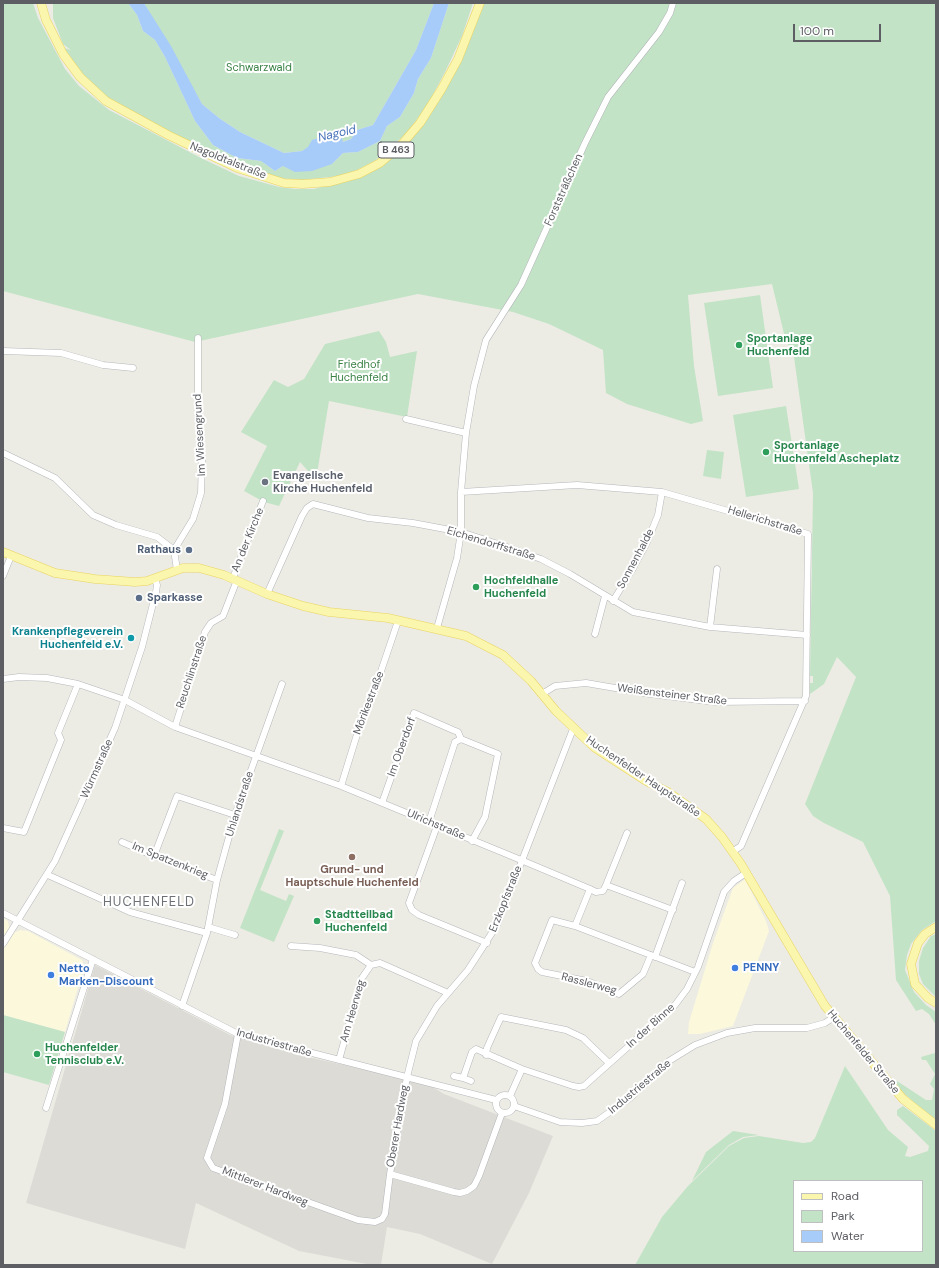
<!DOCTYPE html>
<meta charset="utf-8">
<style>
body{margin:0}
#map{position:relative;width:939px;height:1268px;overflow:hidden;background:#edece4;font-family:"DM Sans",sans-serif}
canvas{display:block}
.frame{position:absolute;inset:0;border:4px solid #5c5e63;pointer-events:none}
.legend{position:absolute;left:793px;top:1180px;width:130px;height:72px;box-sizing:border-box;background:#fff;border:1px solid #bebfc1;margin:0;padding:5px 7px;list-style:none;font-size:12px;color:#5c5e63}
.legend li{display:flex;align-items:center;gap:8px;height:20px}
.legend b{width:20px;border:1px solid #bebfc1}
.scale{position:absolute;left:793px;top:24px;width:88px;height:18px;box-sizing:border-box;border:2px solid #5c5e63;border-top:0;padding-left:5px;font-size:12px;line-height:14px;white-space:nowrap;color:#5c5e63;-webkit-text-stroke:3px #fff;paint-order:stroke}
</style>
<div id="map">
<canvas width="939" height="1268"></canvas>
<div class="frame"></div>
<ul class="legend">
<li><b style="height:5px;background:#faf6ad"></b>Road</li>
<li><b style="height:11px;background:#c2e3c6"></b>Park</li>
<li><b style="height:11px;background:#a8ccf9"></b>Water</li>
</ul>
<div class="scale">100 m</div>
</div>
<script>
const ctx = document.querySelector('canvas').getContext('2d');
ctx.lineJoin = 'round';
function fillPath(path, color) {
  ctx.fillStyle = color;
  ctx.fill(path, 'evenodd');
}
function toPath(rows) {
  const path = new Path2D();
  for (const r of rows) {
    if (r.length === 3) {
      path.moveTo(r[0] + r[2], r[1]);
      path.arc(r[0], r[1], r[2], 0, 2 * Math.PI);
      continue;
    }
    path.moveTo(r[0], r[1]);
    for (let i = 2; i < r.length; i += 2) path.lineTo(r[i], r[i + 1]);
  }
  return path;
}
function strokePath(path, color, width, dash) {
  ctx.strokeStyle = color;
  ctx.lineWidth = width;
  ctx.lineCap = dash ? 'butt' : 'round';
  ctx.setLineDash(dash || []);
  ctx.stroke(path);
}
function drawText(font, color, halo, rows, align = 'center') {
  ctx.font = font + ' "DM Sans",sans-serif';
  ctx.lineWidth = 4;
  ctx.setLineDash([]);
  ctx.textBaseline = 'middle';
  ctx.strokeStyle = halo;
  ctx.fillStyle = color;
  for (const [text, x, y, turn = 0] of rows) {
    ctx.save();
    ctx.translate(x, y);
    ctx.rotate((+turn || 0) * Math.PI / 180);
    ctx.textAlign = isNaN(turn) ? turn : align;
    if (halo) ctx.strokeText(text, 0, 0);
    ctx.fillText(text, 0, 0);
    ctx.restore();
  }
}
fillPath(toPath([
 [745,879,766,921,769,931,733,1026,700,1034,688,1034,689,1022,713,943,733,888],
 [3,918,8,921,9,927,16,932,20,930,28,931,82,960,84,967,65,1032,3,1015]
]), '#fbf8db');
fillPath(toPath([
 [95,965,230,1035,303,1056,426,1083,444,1094,553,1136,529,1193,492,1264,420,1234,387,1227,381,1265,372,1265,299,1251,196,1203,185,1249,26,1203]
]), '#dcdbd6');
fillPath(toPath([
 [3,3,33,3,38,18,65,69,79,86,109,110,201,158,239,176,279,187,295,189,314,189,360,177,425,121,482,3,936,3,936,921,922,930,911,944,907,955,905,970,914,992,926,1005,936,1012,936,1025,929,1014,922,1009,916,1011,896,980,890,896,863,842,824,823,813,816,805,804,856,677,837,657,824,684,810,694,810,683,813,683,813,676,810,676,813,493,794,357,785,338,772,284,688,295,694,366,703,421,691,424,627,404,606,393,603,350,549,324,513,312,418,294,195,342,3,291],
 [53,3,128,3,137,15,143,31,155,40,165,57,195,121,213,145,237,158,261,161,275,171,283,166,332,164,343,153,358,152,380,141,387,126,400,117,414,93,418,79,431,58,449,3,473,3,462,36,445,72,428,104,407,133,376,160,355,171,339,176,301,180,278,178,230,161,191,144,127,110,104,95,80,71,64,48,71,50,63,44,53,18],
 [144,3,434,3,416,50,373,125,357,130,351,139,343,142,341,138,332,141,324,141,333,136,332,134,302,151,284,153,240,132,219,118,202,104],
 [760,295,773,388,718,396,704,303],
 [379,331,386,342,390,357,417,351,407,417,329,401,316,480,300,462,279,506,264,502,244,491,267,446,241,432,274,380,288,387,304,379,325,344],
 [786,406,799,489,746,497,733,415],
 [707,450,724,452,721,479,703,476],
 [279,829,284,831,260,890,286,901,289,894,294,896,274,942,240,928],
 [936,934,936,997,923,984,919,974,919,961,923,948,931,936],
 [3,1015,65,1032,49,1085,3,1072],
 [936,1051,936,1120,921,1109,895,1085,897,1081,926,1100,932,1100,934,1089,930,1084,935,1074,926,1060,922,1060,921,1057,935,1053],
 [845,1066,888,1130,908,1147,905,1156,910,1157,928,1151,929,1146,897,1115,897,1110,903,1106,936,1131,936,1265,635,1265,662,1217,688,1186,729,1146,744,1138,759,1136,803,1143,811,1142,815,1138],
 [794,1181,922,1181,922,1251,794,1251],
 [733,1131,759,1135,743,1137,729,1145,692,1181,706,1152]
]), '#c2e3c6');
fillPath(toPath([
 [128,3,144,3,171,46,202,104,219,118,240,132,284,153,302,151,308,147,312,140,332,134,333,136,325,141,332,141,342,138,343,142,351,139,357,130,373,125,416,50,434,3,449,3,431,58,418,79,414,93,400,117,387,126,380,141,358,152,343,153,332,164,312,171,295,172,283,166,275,171,261,161,237,158,213,145,195,121,165,57,155,40,143,31,137,15]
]), '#a8ccf9');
const minor = toPath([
 [3,351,61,353,103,365,133,368],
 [406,419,466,433,461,492,461,532,457,558,437,628],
 [466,433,474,386,486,340,521,285,585,143,608,97,659,32,670,13,673,3],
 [3,453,55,478,93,515,116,525,157,537,174,550,177,570],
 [461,492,577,485,662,492,808,534,806,696,741,846,732,852],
 [174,550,193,519,201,493,202,460,198,416,198,338],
 [3,576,11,556],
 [233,578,263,501],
 [267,594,302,516,307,508,313,504,368,518,413,523,461,532,504,546,541,559,570,574,633,612,710,627,807,635],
 [613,601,632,570,647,542,658,515,662,492],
 [710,627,717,569],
 [595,634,605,596],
 [3,679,19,677,47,678,78,684,125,700,175,727,341,786,521,860,590,889,575,926,695,972],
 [542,694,555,686,586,683,650,694,716,702,805,701],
 [175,727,205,632,211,623,223,616,237,580],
 [341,786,364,712,376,686,398,621],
 [382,803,414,713,453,730,458,732,461,739,498,754,485,817,472,841],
 [429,822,455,742,461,739],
 [437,826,409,903,412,910,419,915,487,943],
 [3,828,24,832,61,740,58,733,78,684],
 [627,833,606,885,673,910],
 [122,842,154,856,217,880],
 [154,856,177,796,235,815],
 [48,875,130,912,207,933],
 [590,889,596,892,603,891,606,885],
 [3,913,238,1034,496,1100],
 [575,926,552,920,535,963,538,969,542,972,587,981,619,994,643,974,651,955],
 [208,927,235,935],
 [3,944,55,861,115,728,142,647,156,592,157,585,155,579],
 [291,946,320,948,356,955,371,965],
 [655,957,682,883],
 [182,1006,207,933,217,880,235,815,282,684],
 [238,1034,225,1104,207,1158,213,1168,358,1220,375,1222,382,1219,385,1214,390,1174,407,1077,416,1041,437,1006,468,970,497,925,573,729],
 [486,1055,487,1048,501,1017,566,1030,583,1038,609,1063],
 [339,1060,362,978,371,965,380,963,448,993],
 [454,1076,463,1078,472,1052,476,1049,522,1069],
 [463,1078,471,1081],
 [505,1104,9],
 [510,1096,522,1069,573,1086,579,1087,584,1086,675,1005,687,989,698,967,724,892,734,881,746,873],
 [514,1106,560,1122,582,1123,597,1121,630,1098,669,1061,695,1045,727,1033,755,1028,807,1028,825,1023,834,1017],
 [46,1108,93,959],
 [390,1174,454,1192,460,1193,467,1191,474,1186,479,1176,502,1113]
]);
const major = toPath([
 [41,3,46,20,63,54,80,77,106,101,168,135,237,168,284,183,303,184,330,182,359,174,380,163,402,144,420,123,441,90,458,59,480,3],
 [3,552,55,573,95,579,135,582,147,581,183,568,199,568,224,575,267,594,303,606,329,612,388,618,466,636,503,655,531,681,556,711,595,748,646,781,668,792,706,819,722,837,741,864,825,1006,903,1099,936,1125],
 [936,927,925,934,918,943,911,964,915,984,928,998,936,1003]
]);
strokePath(minor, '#b4b6ba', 7);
strokePath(major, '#e8d362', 9);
strokePath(minor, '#fff', 6);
strokePath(major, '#faf6ad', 8);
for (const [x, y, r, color] of [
 [739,345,4,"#2e9e5b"],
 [766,452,4,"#2e9e5b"],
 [265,482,4,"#6b7280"],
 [189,550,4,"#5c6f8a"],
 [476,587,4,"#2e9e5b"],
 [139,598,4,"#5c6f8a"],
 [131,638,4,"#0f9aa8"],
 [352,857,4,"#8d6e63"],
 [317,921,4,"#2e9e5b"],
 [735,968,4,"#3f7fe0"],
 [51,975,4,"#3f7fe0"],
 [37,1054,4,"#2e9e5b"]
]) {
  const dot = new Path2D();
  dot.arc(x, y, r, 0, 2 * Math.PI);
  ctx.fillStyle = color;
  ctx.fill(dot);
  strokePath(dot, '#fff', 1.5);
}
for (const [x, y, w] of [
 [396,150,36]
]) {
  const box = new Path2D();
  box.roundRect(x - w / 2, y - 8, w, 16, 3);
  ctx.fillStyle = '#fff';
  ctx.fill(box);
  strokePath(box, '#5c5e63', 1);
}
drawText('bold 10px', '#5c5e63', null, [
 ["B 463",396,150]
]);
drawText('11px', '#3b8347', '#fff', [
 ["Schwarzwald",259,68],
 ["Friedhof",359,365],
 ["Huchenfeld",359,378]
]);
drawText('11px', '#5c5e63', '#fff', [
 ["Nagoldtalstraße",228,161,22],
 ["Forststräßchen",564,190,-66],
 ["Im Wiesengrund",200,435,-93],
 ["Hellerichstraße",765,521,17],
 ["An der Kirche",248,540,-68],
 ["Eichendorffstraße",491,544,17],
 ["Sonnenhalde",636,559,-62],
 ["Reuchlinstraße",192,672,-72],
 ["Weißensteiner Straße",672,695,7],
 ["Mörikestraße",369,703,-69],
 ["Im Oberdorf",402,747,-70],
 ["Würmstraße",97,769,-66],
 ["Huchenfelder Hauptstraße",643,777,34],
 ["Uhlandstraße",240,804,-72],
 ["Ulrichstraße",436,825,23],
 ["Im Spatzenkrieg",170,861,22],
 ["Erzkopfstraße",506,899,-68],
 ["Rasslerweg",589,984,15],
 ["Am Heerweg",353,1011,-74],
 ["In der Binne",651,1026,-42],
 ["Industriestraße",274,1043,16],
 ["Huchenfelder Straße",863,1052,50],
 ["Industriestraße",640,1087,-40],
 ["Oberer Hardweg",398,1126,-80],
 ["Mittlerer Hardweg",265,1187,21]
]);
drawText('bold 11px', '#27864d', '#fff', [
 ["Sportanlage",747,339],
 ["Huchenfeld",747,352],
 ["Sportanlage",774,446],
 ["Huchenfeld Ascheplatz",774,459],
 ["Hochfeldhalle",484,581],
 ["Huchenfeld",484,594],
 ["Stadtteilbad",325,915],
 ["Huchenfeld",325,928],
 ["Huchenfelder",45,1048],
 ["Tennisclub e.V.",45,1061]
], 'left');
drawText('bold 11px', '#5b616d', '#fff', [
 ["Evangelische",273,476],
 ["Kirche Huchenfeld",273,489]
], 'left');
drawText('bold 11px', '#4e5e75', '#fff', [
 ["Rathaus",181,550],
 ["Sparkasse",147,598,"left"]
], 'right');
drawText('bold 11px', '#0d838f', '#fff', [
 ["Krankenpflegeverein",123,632],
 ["Huchenfeld e.V.",123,645]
], 'right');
drawText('bold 11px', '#785e54', '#fff', [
 ["Grund- und",352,870],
 ["Hauptschule Huchenfeld",352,883]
]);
drawText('bold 11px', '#366cbe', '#fff', [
 ["PENNY",743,968],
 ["Netto",59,969],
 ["Marken-Discount",59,982]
], 'left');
drawText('italic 12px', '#4c75bb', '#fff', [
 ["Nagold",337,134,-13]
]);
ctx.letterSpacing = '1px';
drawText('13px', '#6d7075', '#fff', [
 ["HUCHENFELD",149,903]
]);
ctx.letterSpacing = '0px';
</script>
